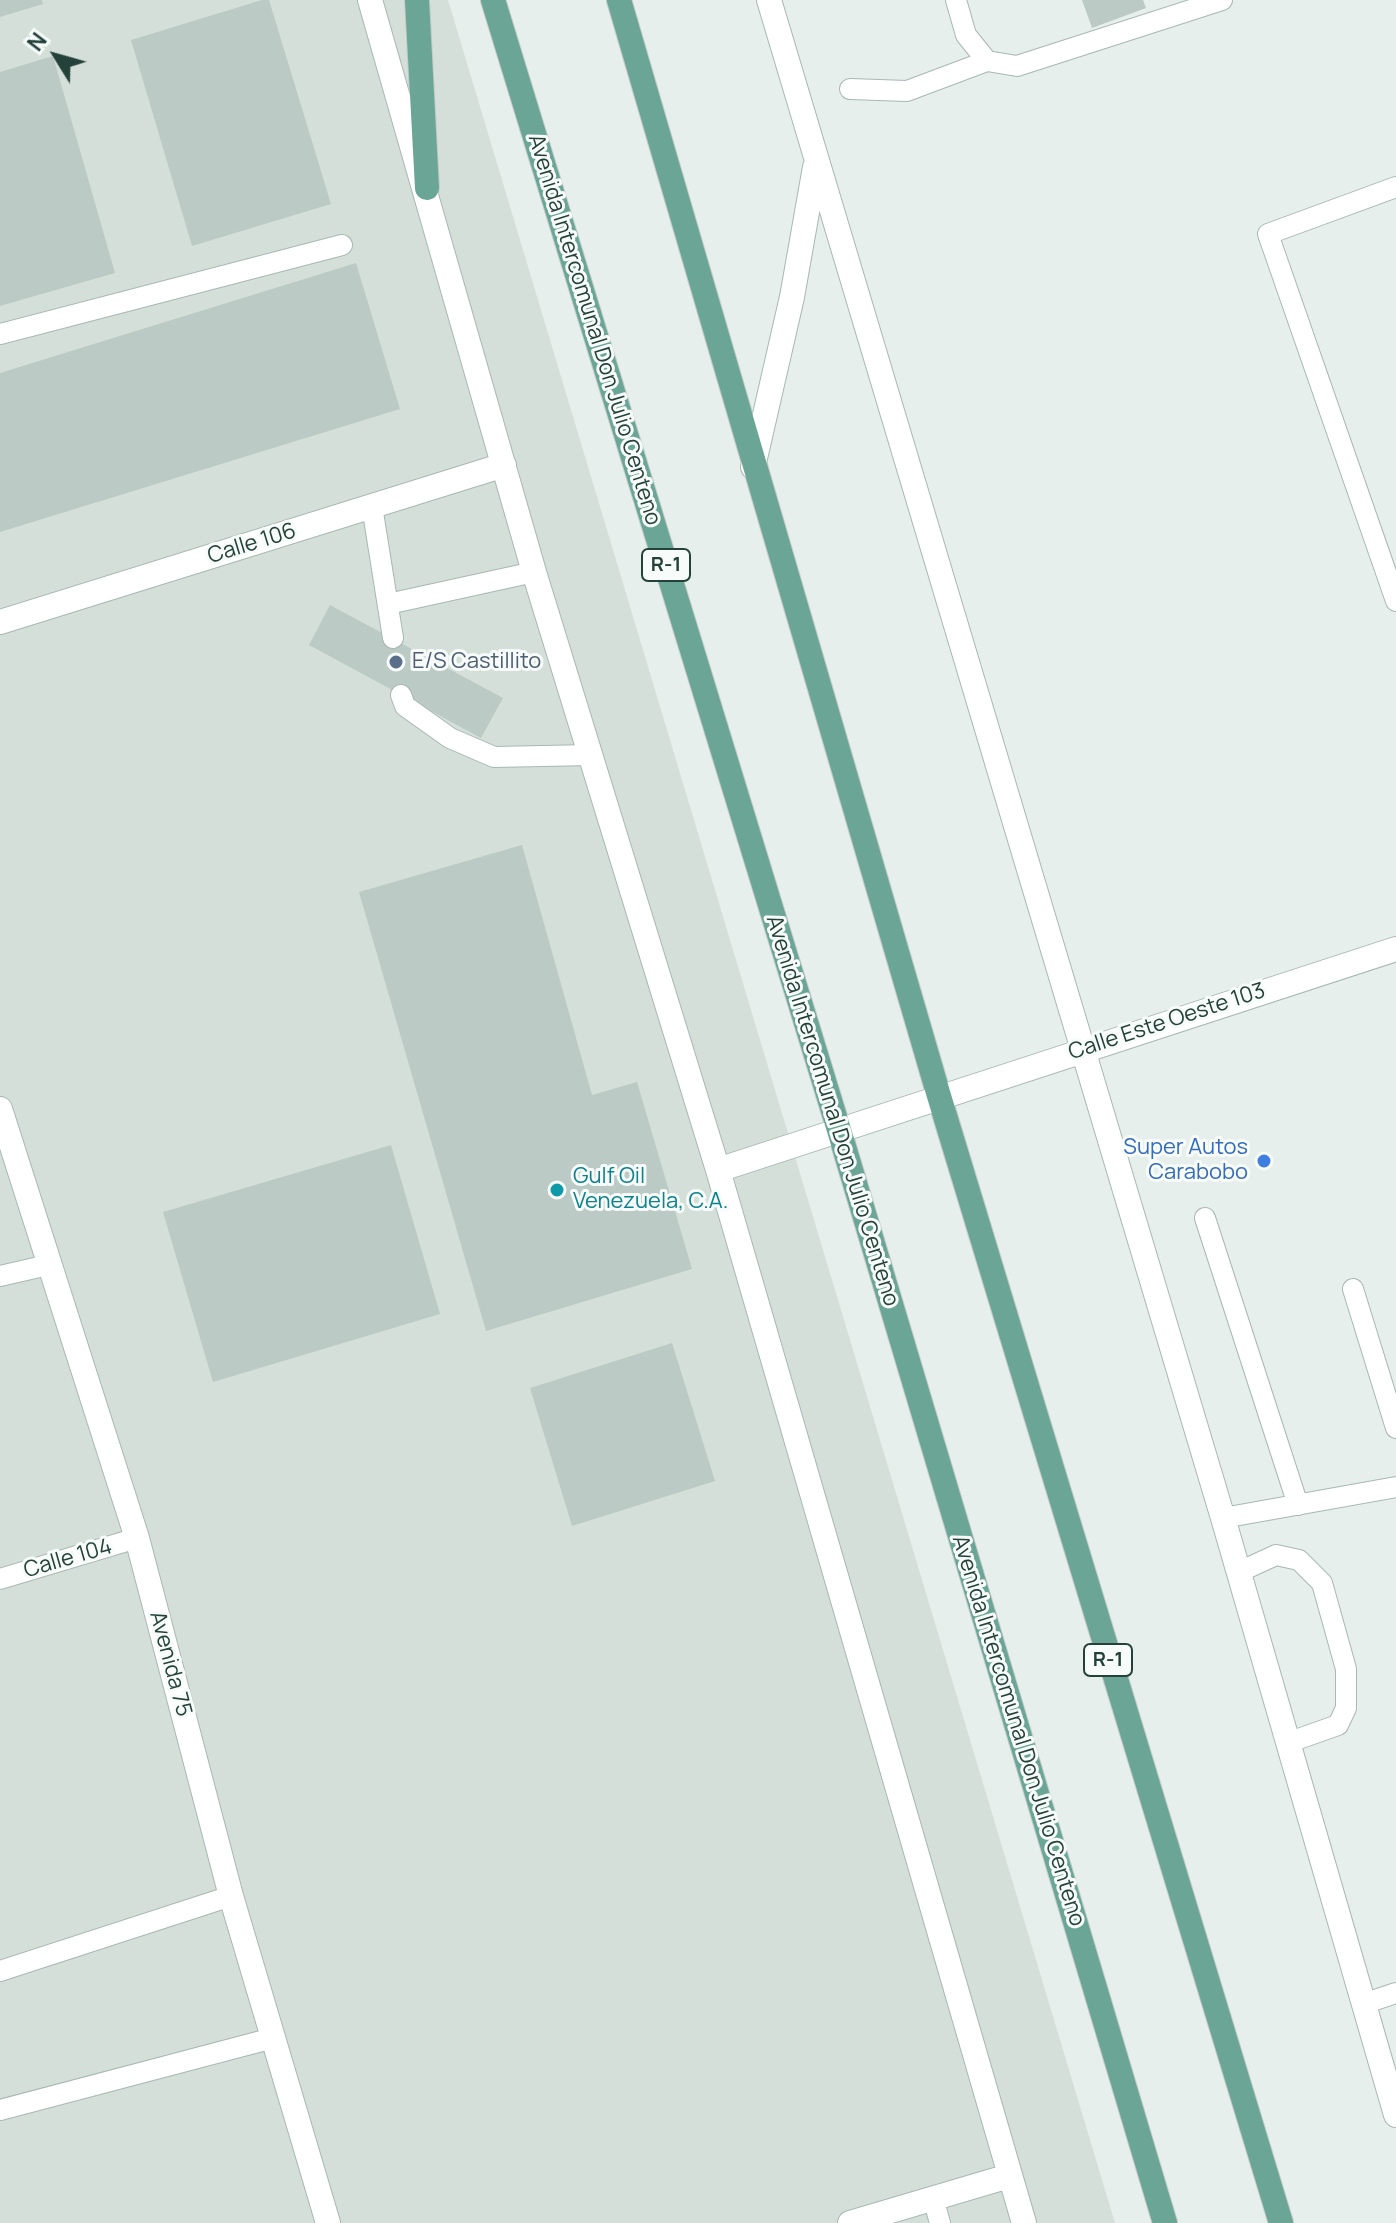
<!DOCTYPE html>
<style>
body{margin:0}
#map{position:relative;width:1396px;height:2223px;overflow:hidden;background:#e6efeb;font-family:Manrope,sans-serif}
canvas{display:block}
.north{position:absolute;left:16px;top:16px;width:80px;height:80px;-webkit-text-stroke:6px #f7fbf9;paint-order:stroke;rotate:307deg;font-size:22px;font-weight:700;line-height:32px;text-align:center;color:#24423a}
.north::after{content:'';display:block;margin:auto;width:28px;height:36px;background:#24423a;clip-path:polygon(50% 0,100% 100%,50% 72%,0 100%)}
</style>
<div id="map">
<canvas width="1396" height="2223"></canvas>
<div class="north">N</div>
</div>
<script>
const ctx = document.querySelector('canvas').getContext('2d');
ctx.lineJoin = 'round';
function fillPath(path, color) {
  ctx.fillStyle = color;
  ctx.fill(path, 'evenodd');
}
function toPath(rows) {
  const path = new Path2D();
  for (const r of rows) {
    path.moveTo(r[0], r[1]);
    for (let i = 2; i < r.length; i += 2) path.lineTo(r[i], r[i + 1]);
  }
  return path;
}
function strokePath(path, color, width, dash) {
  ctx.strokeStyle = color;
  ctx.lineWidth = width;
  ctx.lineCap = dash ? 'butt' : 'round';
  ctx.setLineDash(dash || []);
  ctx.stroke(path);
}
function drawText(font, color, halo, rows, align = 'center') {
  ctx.font = font + ' Manrope,sans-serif';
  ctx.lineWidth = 6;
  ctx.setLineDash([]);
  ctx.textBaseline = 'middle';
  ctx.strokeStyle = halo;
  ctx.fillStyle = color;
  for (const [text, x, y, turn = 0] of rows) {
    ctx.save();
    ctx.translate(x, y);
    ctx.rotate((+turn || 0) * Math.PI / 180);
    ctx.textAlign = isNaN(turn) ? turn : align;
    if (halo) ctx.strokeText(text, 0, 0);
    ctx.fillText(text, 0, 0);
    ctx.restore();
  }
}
fillPath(toPath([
 [0,0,448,0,1115,2223,0,2223]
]), '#d4dfda');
fillPath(toPath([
 [0,0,42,0,43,4,0,17],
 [262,0,269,0,331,204,192,246,131,40],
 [1082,0,1143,0,1146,8,1092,28],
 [53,56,115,273,0,306,0,72],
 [356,263,400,409,0,532,0,373],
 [330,605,503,698,481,738,309,645],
 [522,845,592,1095,637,1082,692,1269,486,1331,359,892],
 [391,1145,440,1314,213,1382,163,1212],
 [672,1343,715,1481,572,1526,530,1388]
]), '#bbcac4');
const lane = toPath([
 [956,0,966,35,987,61],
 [850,89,907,91,987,61,1017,66,1222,0],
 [1396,187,1268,234,1396,601],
 [0,334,342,245],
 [372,506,393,638],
 [388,604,534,572],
 [401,695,405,706,450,738,494,757,592,755],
 [1205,1218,1298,1505],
 [0,1276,48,1265],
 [1353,1289,1396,1428],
 [1223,1518,1396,1487],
 [1239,1572,1276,1555,1299,1560,1322,1583,1346,1669,1346,1708,1338,1725,1287,1743],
 [0,1579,137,1538],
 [0,1971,231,1896],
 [1363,2004,1396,1993],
 [0,2110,273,2038],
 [933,2198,940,2223]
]);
const street = toPath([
 [370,0,534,572,718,1170,1024,2223],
 [769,0,1223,1518,1396,2115],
 [753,467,792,297,815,167],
 [0,622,504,465],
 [0,1109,137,1538,231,1896,328,2223],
 [718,1170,1396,949],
 [850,2223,1009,2176]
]);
const primary = toPath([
 [417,0,427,188],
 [493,0,839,1130,1165,2223],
 [619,0,939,1096,1281,2223]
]);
strokePath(lane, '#a8b8b2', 22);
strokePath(street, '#a8b8b2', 26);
strokePath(primary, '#c2cac8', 26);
strokePath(lane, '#fff', 20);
strokePath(street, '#fff', 24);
strokePath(primary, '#6aa596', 24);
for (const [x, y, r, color] of [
 [396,662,8,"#5c6f8a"],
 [1264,1161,8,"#3f7fe0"],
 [557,1190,8,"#0f9aa8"]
]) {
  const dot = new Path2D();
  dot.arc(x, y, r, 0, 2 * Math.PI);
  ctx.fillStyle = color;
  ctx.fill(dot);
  strokePath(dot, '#f7fbf9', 3);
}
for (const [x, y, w] of [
 [666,565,48],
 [1108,1660,48]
]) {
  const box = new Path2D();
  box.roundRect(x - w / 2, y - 16, w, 32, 6);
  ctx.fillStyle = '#f7fbf9';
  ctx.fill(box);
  strokePath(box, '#24423a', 2);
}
drawText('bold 20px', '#24423a', null, [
 ["R-1",666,565],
 ["R-1",1108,1660]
]);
drawText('22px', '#24423a', '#f7fbf9', [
 ["Avenida Intercomunal Don Julio Centeno",594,330,73],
 ["Calle 106",252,544,-17],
 ["Calle Este Oeste 103",1167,1022,-18],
 ["Avenida Intercomunal Don Julio Centeno",832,1111,73],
 ["Calle 104",68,1559,-16],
 ["Avenida 75",170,1664,75],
 ["Avenida Intercomunal Don Julio Centeno",1018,1731,73]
]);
drawText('22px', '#4e5e75', '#f7fbf9', [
 ["E/S Castillito",412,662]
], 'left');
drawText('22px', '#366cbe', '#f7fbf9', [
 ["Super Autos",1248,1148],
 ["Carabobo",1248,1173]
], 'right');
drawText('22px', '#0d838f', '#f7fbf9', [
 ["Gulf Oil",573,1177],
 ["Venezuela, C.A.",573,1202]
], 'left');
</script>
